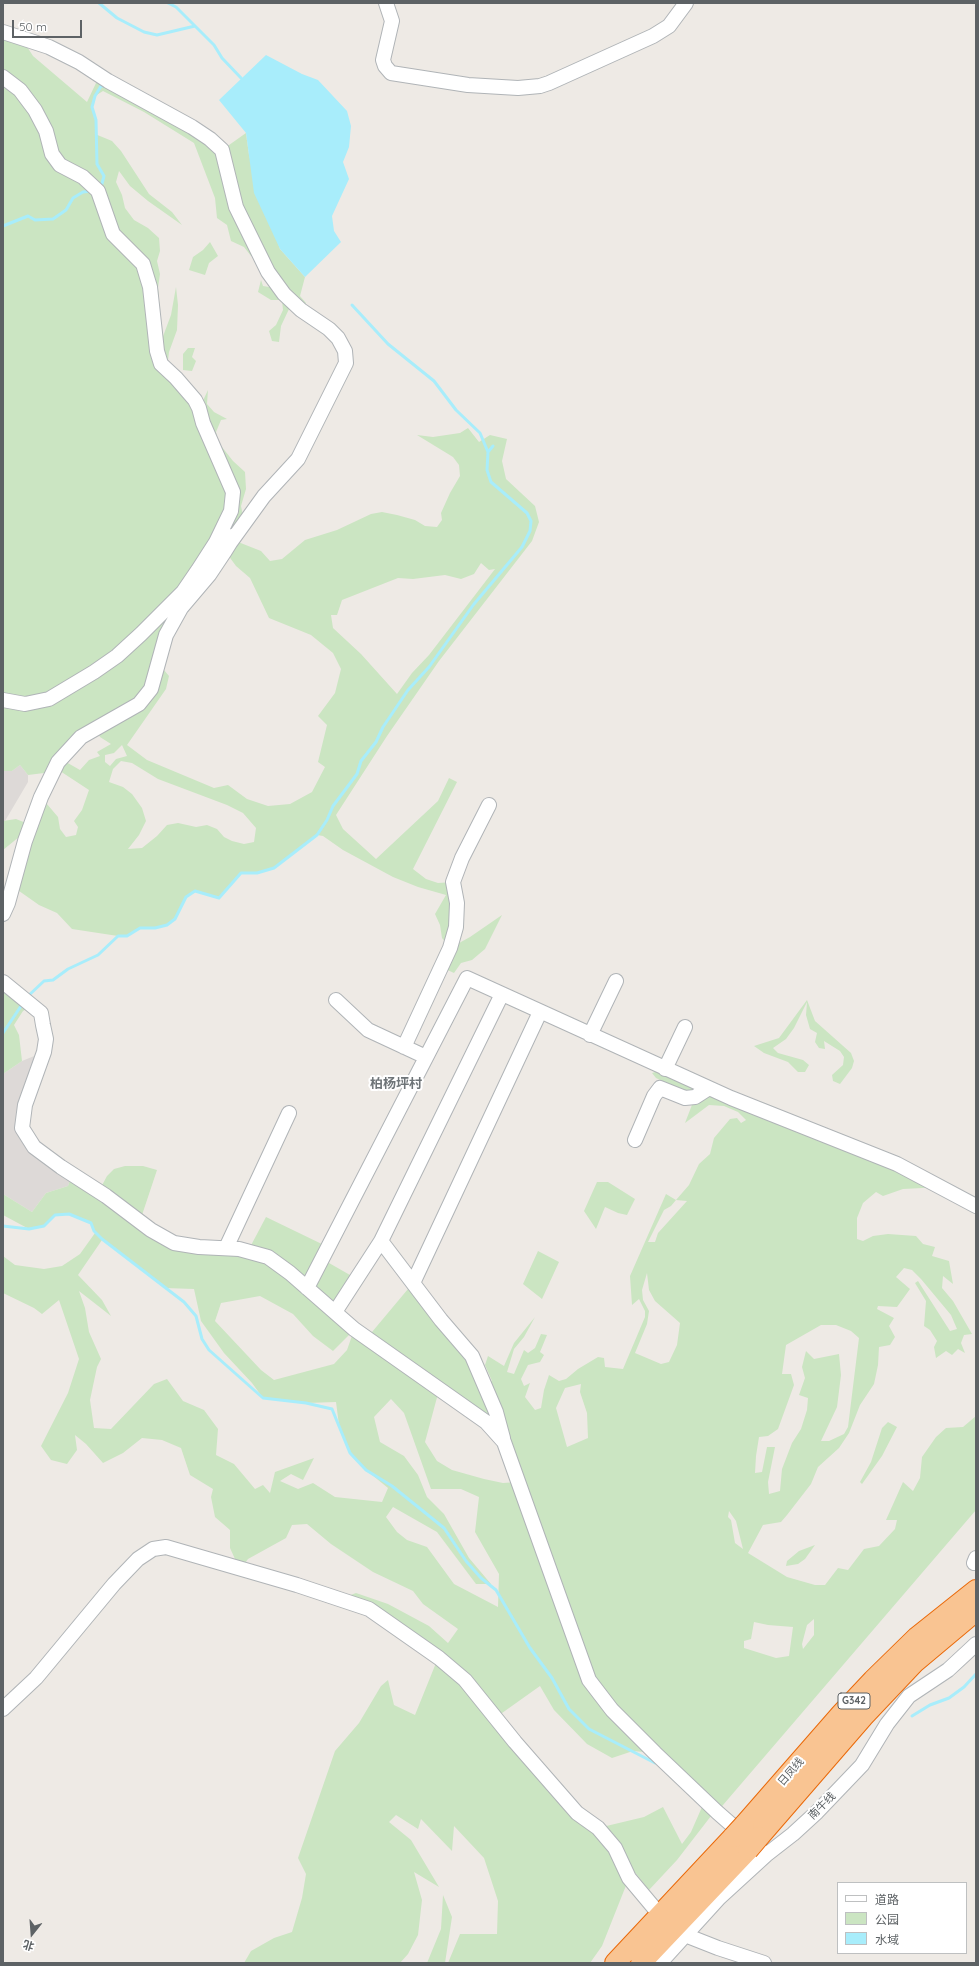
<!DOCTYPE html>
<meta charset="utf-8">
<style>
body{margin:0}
#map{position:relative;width:979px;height:1966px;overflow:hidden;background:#eeeae5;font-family:Quicksand,"Noto Sans SC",sans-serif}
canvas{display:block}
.frame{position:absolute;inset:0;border:4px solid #5d6265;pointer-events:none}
.legend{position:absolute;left:837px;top:1882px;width:130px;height:72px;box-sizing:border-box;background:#fff;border:1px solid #bec0c1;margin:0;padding:5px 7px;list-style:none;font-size:12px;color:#5d6265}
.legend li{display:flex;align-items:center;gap:8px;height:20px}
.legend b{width:20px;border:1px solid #bec0c1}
.north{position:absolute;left:12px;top:1914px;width:40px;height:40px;-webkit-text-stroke:3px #fff;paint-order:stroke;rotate:197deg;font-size:11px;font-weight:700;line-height:16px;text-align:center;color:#5d6265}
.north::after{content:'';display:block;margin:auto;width:14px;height:18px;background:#5d6265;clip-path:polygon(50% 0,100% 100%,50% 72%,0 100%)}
.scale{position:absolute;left:12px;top:20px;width:70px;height:18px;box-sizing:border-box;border:2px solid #5d6265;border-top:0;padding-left:5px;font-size:12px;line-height:14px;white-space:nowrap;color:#5d6265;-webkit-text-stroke:3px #fff;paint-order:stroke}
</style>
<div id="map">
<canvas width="979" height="1966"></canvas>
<div class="frame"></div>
<ul class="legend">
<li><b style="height:5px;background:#fff"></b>道路</li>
<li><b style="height:11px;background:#cbe5c2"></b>公园</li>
<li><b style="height:11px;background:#a8edfb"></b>水域</li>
</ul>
<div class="north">北</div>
<div class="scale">50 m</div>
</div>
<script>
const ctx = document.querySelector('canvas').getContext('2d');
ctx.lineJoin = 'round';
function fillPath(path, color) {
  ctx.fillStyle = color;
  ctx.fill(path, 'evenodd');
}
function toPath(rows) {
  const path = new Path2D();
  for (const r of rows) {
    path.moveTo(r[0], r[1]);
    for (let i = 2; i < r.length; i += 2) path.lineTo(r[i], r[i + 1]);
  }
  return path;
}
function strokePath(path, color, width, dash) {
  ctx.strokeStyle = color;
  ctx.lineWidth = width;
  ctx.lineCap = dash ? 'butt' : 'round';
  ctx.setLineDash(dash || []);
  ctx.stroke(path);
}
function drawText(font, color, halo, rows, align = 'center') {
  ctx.font = font + ' Quicksand,"Noto Sans SC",sans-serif';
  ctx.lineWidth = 4;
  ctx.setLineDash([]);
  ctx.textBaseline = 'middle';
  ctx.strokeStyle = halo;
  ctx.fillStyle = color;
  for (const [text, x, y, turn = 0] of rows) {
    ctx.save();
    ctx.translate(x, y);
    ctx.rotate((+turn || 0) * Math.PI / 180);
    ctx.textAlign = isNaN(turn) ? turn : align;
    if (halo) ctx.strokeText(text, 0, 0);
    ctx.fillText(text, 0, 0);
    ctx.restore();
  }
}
fillPath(toPath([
 [20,765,28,775,28,782,5,821,3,821,3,771,12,771],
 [44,1052,22,1128,72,1174,68,1186,46,1193,32,1212,3,1194,3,1074,22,1061]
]), '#ddd9d7');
fillPath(toPath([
 [3,32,22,39,33,56,87,102,96,83,108,81,222,150,246,133,249,155,280,249,305,277,300,296,306,303,301,310,293,303,289,309,281,326,279,342,272,341,269,331,276,325,283,310,282,300,271,300,258,292,261,280,263,286,269,287,273,279,259,255,251,256,244,247,231,241,227,225,217,218,215,198,194,143,144,112,103,91,95,96,92,107,96,120,95,134,112,141,121,151,149,194,172,212,182,225,148,201,130,186,119,171,116,182,122,195,125,208,134,220,148,228,159,238,160,251,157,261,160,274,158,288,162,339,171,315,176,287,178,305,177,330,169,352,167,369,200,407,208,390,207,404,214,412,227,419,221,420,216,432,218,442,233,461,245,472,246,489,241,506,243,516,233,540,261,551,270,561,282,559,305,540,337,530,371,514,382,512,397,515,415,520,425,526,437,527,442,520,441,513,450,493,460,476,459,465,453,457,417,435,433,437,460,433,468,428,479,442,490,435,507,439,502,461,506,479,535,506,539,522,532,541,439,661,387,736,336,815,343,829,376,859,438,801,449,778,457,782,413,869,426,879,438,883,453,882,450,948,470,937,502,915,485,949,472,960,461,963,454,973,441,967,450,948,442,938,440,925,435,914,446,895,418,887,393,877,343,850,323,836,317,835,274,868,257,873,241,873,219,898,195,891,186,897,175,919,167,925,155,928,140,928,127,936,118,936,72,929,57,913,39,905,12,886,19,837,3,850,3,821,16,819,31,825,41,797,58,817,60,829,66,837,76,835,78,827,74,821,82,810,89,790,60,771,66,762,80,770,89,760,100,756,97,752,111,744,100,737,96,729,52,772,28,775,20,765,12,771,3,771],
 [225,551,236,566,250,578,269,618,311,635,333,653,341,669,335,693,318,716,327,725,318,762,325,767,312,792,290,804,268,806,247,799,228,785,214,788,147,760,127,745,166,689,169,676,159,664,196,592],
 [481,563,489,570,495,569,429,655,412,673,397,694,361,654,333,628,331,615,337,615,342,600,398,578,413,579,445,575,461,579,474,574],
 [122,745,127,756,116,759,110,766,105,762,105,755,114,753],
 [121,761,132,763,158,779,227,805,243,813,256,828,254,842,244,844,232,841,224,837,217,829,207,825,196,827,178,823,167,825,157,836,142,848,128,849,139,835,146,821,142,808,132,794,123,787,109,782,113,769],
 [210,242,218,256,209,263,205,275,189,270,193,257,203,250],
 [188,348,195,348,192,357,196,361,192,371,183,370,183,354],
 [3,982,33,1005,23,1011,14,1025,19,1035,22,1061,3,1074],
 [807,1000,815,1021,851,1053,854,1061,852,1068,840,1084,833,1081,832,1075,843,1065,844,1057,840,1051,824,1041,825,1049,819,1048,815,1042,817,1033,810,1029,806,1015,807,1002,794,1028,786,1039,773,1048,778,1053,803,1060,809,1065,805,1072,798,1072,788,1062,764,1053,754,1046,779,1038],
 [665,1069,942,1187,903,1189,883,1196,876,1192,863,1203,857,1218,857,1239,863,1241,873,1236,888,1234,916,1236,923,1244,935,1247,932,1256,949,1261,953,1284,943,1276,942,1288,953,1301,972,1334,964,1335,961,1343,965,1353,958,1349,952,1355,946,1351,936,1358,934,1347,937,1341,930,1330,924,1326,926,1301,915,1283,918,1281,950,1331,957,1329,951,1315,921,1279,912,1270,904,1268,896,1277,910,1289,897,1307,878,1306,877,1309,894,1318,889,1326,895,1337,890,1345,879,1347,878,1365,874,1384,860,1405,849,1433,839,1448,818,1467,811,1484,787,1515,781,1522,763,1525,748,1553,787,1577,815,1585,825,1585,838,1568,848,1570,864,1549,879,1546,895,1529,897,1520,886,1520,903,1482,913,1491,920,1478,922,1457,936,1437,946,1428,963,1427,976,1416,976,1510,717,1812,655,1753,633,1751,612,1758,587,1744,554,1710,540,1686,495,1718,598,1828,644,1817,663,1807,682,1844,691,1832,702,1807,711,1816,677,1860,649,1890,617,1850,629,1878,602,1946,590,1963,448,1963,460,1934,497,1934,498,1901,484,1858,454,1826,452,1851,421,1819,418,1829,396,1815,389,1822,411,1840,439,1887,414,1872,422,1900,418,1935,408,1954,400,1963,244,1963,251,1951,274,1938,292,1932,302,1898,306,1874,298,1858,335,1751,359,1723,381,1686,388,1680,394,1705,415,1715,438,1658,340,1599,356,1593,388,1604,429,1626,448,1643,458,1629,423,1604,413,1591,373,1572,331,1544,307,1524,292,1525,286,1538,248,1559,240,1570,230,1548,230,1530,215,1517,211,1497,213,1489,190,1475,181,1448,162,1440,142,1438,123,1453,103,1463,86,1444,75,1435,77,1450,67,1464,51,1460,41,1446,68,1393,79,1359,59,1300,42,1314,34,1308,3,1293,3,1256,15,1265,44,1269,62,1266,80,1254,95,1233,91,1223,69,1214,55,1215,44,1226,29,1229,3,1215,3,1194,32,1212,46,1193,68,1186,72,1174,99,1191,107,1176,114,1169,125,1166,143,1166,157,1170,140,1221,174,1243,248,1251,266,1217,328,1247,322,1259,357,1279,335,1312,367,1338,413,1283,482,1378,492,1381,485,1365,488,1356,504,1366,514,1343,535,1317,524,1337,514,1349,507,1372,514,1374,524,1350,528,1353,535,1348,541,1334,547,1335,540,1352,544,1355,540,1362,528,1365,521,1379,524,1386,530,1383,525,1397,535,1410,541,1408,544,1390,549,1375,559,1381,566,1379,578,1369,598,1357,604,1358,605,1367,623,1369,645,1317,645,1311,639,1299,632,1305,630,1276,666,1194,676,1200,689,1185,699,1164,710,1154,714,1138,730,1119,737,1118,741,1123,746,1120,738,1112,724,1106,709,1105,685,1123,695,1097,656,1078,652,1073],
 [676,1200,687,1201,658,1233,655,1242,648,1242,664,1210,671,1206],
 [102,1240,165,1288,194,1289,201,1321,224,1353,252,1383,263,1398,306,1403,336,1402,339,1425,350,1453,366,1470,388,1488,382,1502,335,1497,313,1483,298,1489,280,1481,291,1474,303,1480,314,1458,275,1472,270,1493,263,1485,255,1489,234,1464,216,1455,218,1429,204,1410,183,1401,167,1379,154,1384,111,1429,94,1428,90,1400,97,1367,101,1359,89,1332,85,1308,79,1291,111,1316,102,1300,78,1275],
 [647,1273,649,1290,655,1301,680,1323,677,1345,669,1362,661,1364,635,1353,647,1324,649,1311,643,1300,642,1290],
 [260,1296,293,1314,313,1336,333,1351,354,1330,347,1350,334,1364,274,1380,261,1370,215,1321,221,1303],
 [821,1325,836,1325,851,1331,859,1338,848,1427,844,1434,829,1441,821,1441,837,1407,841,1375,839,1354,814,1359,806,1351,802,1367,805,1378,799,1395,808,1398,807,1410,801,1429,792,1443,782,1469,780,1491,769,1494,768,1482,775,1447,767,1447,762,1472,755,1473,756,1456,759,1437,768,1436,778,1429,794,1385,791,1374,782,1374,786,1345],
 [581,1384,580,1392,587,1413,588,1438,567,1447,556,1408,565,1388],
 [439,1390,504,1442,517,1482,503,1483,484,1479,452,1470,437,1461,425,1442],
 [391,1399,404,1413,431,1489,461,1489,479,1497,475,1532,499,1574,498,1607,454,1584,427,1547,407,1540,397,1532,386,1517,393,1507,437,1532,476,1584,491,1584,469,1558,444,1514,427,1497,418,1475,404,1456,380,1442,374,1417],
 [729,1511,736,1521,743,1549,735,1543,731,1520,728,1517],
 [814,1619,814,1635,803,1649,802,1644,807,1625],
 [754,1622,768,1625,793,1627,789,1656,776,1658,744,1648,744,1641,751,1639],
 [597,1182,608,1182,635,1199,627,1215,618,1213,605,1207,596,1229,584,1211],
 [538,1251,559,1262,542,1299,523,1284],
 [888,1422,897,1427,882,1456,862,1484,860,1482,871,1462,882,1428],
 [815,1545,805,1559,798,1564,786,1566,787,1561,799,1551],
 [443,1895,452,1917,445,1963,427,1963,441,1929]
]), '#cbe5c2');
fillPath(toPath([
 [266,55,302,74,318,80,347,111,351,126,349,147,343,162,349,179,332,216,334,231,341,242,305,277,280,249,254,193,246,133,219,100]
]), '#a8edfb');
strokePath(toPath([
 [99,3,117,18,144,32,157,35,195,26],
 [168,3,176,7,214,45,222,58,241,78],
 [101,187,104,176,97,164,96,120,92,107,95,96,101,86,106,86],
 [3,226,28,216,35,220,53,219,66,210,73,198,83,192,91,191],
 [352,305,388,344,434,381,456,410,480,433,488,452],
 [27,997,44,981,53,980,68,969,98,955,118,936,127,936,140,928,155,928,167,925,175,919,186,897,195,891,219,898,241,873,257,873,274,868,317,835,327,820,333,806,357,774,361,761,376,742,383,727,408,690,429,667,474,604,522,547,530,531,531,521,527,513,491,482,487,470,488,452,493,446],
 [3,1033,23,1003],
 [3,1226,29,1229,44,1226,55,1215,69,1214,91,1223,94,1231,102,1239,184,1302,196,1316,202,1339,209,1350,263,1398,306,1403,332,1409,350,1453,366,1470,392,1486,444,1528,466,1561,481,1578,496,1590,530,1648,552,1678,569,1709,589,1729,655,1763],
 [912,1716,930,1705,949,1698,964,1687,976,1674]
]), '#a8edfb', 3);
const minor = toPath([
 [386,3,392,21,383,60,385,66,391,73,468,85,518,88,540,86,549,83,653,36,669,26,686,3],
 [3,32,49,47,79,62,108,81,192,127,210,139,222,150,236,207,268,272,284,294,301,310,329,329,338,338,345,351,346,363,298,459,264,496,230,543],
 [3,77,20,90,35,110,46,131,52,154,60,165,83,177,98,191,113,234,143,264,150,287,157,351,161,364,176,378,195,400,199,408,203,423,233,492,231,511,216,542,198,570,183,592,141,634,117,656,94,672,49,699,25,704,3,700],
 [3,914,8,903,25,841,41,797,58,762,81,737,139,704,151,689,166,635,181,608,209,575,225,551,230,543,230,536],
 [3,982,41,1013,43,1025,46,1039,44,1052,25,1105,22,1128,34,1147,61,1167,106,1196,151,1230,174,1243,199,1247,239,1249,268,1257,290,1273,354,1329,486,1422,504,1442,589,1680,612,1710,655,1753,717,1812,766,1855],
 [336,1000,368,1030,426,1057],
 [590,1035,616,981],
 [404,1047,450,948,456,927,457,903,453,882,462,858,489,805],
 [665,1069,685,1027],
 [635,1140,654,1096,660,1088,685,1098,695,1097,709,1088],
 [381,1241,441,1320,472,1356,496,1412,503,1438],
 [226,1248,289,1113],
 [413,1283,540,1012],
 [307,1288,467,978,731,1098,897,1164,976,1206],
 [335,1312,381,1241,502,994],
 [974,1563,976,1558],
 [3,1709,36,1678,114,1584,138,1559,153,1549,166,1547,297,1585,369,1609,439,1658,465,1680,515,1742,577,1813,598,1828,615,1848,629,1878,660,1915],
 [679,1931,685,1935,718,1948,764,1963],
 [660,1963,719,1898,766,1855,793,1834,817,1812,862,1765,887,1724,909,1696,948,1670,976,1644]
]);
const highway = toPath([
 [744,1825,841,1714,873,1680,917,1637,976,1590],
 [759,1837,863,1717,915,1662,976,1611],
 [615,1963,733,1837],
 [641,1963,748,1850]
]);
strokePath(minor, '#b0b4b7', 16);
strokePath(highway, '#ea6909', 22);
strokePath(minor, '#fff', 14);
strokePath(highway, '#f9c492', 20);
const highwayBridge = toPath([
 [733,1837,744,1825],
 [748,1850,759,1837]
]);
strokePath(highwayBridge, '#ea6909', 22, []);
strokePath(highwayBridge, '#f9c492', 20);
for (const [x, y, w] of [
 [854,1701,32]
]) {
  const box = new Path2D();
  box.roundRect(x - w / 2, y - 8, w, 16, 3);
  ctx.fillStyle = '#fff';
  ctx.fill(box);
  strokePath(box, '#5d6265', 1);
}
drawText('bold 10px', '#5d6265', null, [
 ["G342",854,1701]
]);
drawText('11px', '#5d6265', '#fff', [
 ["日凤线",791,1772,-49],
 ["南牛线",822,1806,-45]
]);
drawText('bold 13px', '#6e7477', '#fff', [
 ["柏杨坪村",396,1084]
]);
</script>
